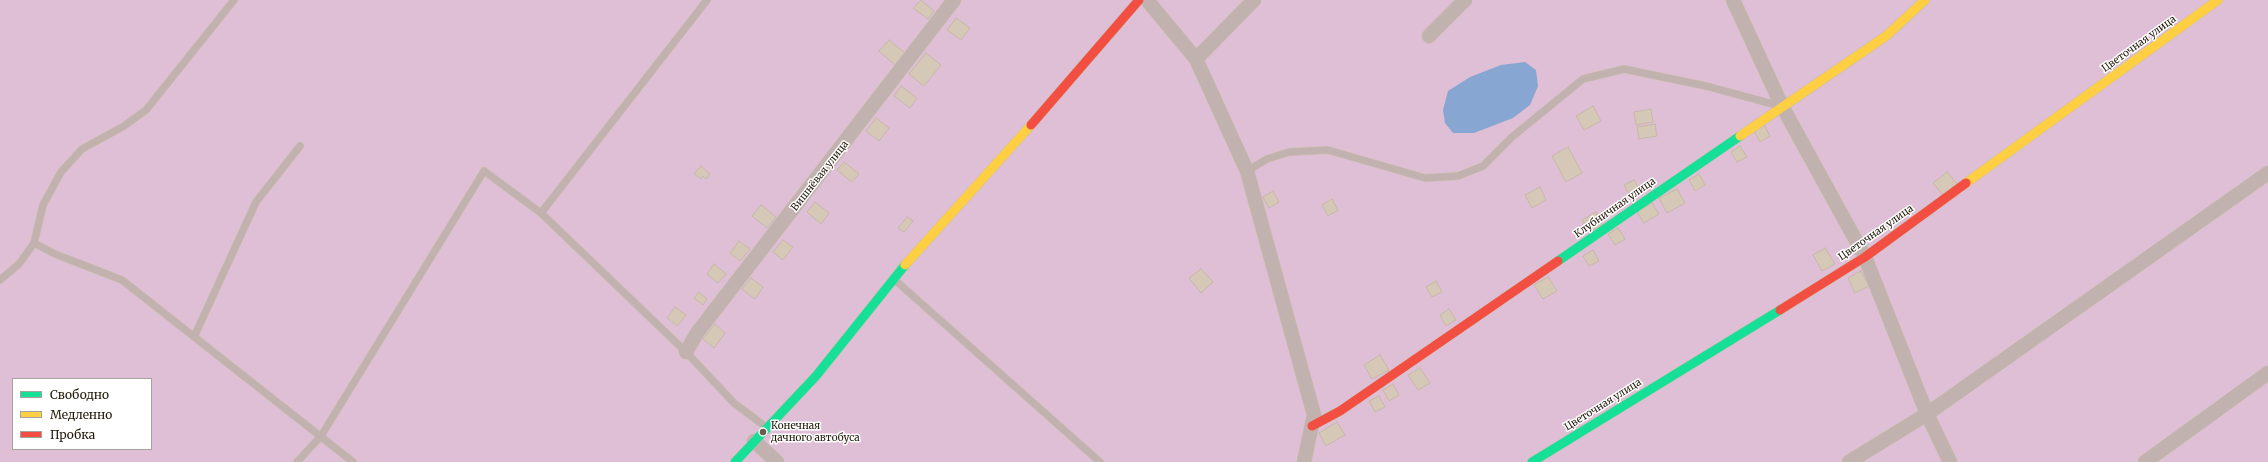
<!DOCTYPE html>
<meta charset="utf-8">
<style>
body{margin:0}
#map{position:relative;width:2268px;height:462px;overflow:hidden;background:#efe0c9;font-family:Merriweather,serif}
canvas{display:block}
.legend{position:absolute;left:12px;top:378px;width:140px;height:72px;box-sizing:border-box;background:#fff;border:1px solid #a6a39c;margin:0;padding:5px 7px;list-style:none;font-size:12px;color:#211808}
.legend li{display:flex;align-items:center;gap:8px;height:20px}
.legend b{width:20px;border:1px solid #a6a39c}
</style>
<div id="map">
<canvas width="2268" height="462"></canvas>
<ul class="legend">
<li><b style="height:5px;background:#16e098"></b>Свободно</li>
<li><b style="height:5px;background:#ffcf43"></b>Медленно</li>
<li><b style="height:5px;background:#f24e42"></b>Пробка</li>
</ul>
</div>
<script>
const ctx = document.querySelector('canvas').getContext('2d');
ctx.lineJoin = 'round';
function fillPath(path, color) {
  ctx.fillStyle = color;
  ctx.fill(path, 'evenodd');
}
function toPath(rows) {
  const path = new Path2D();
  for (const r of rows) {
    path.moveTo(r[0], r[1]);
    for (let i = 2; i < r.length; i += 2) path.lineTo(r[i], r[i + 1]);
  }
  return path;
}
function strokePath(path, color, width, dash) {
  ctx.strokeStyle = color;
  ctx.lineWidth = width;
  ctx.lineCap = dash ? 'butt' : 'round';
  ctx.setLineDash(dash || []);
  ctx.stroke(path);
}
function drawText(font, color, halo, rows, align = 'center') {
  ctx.font = font + ' Merriweather,serif';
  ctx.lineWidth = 3;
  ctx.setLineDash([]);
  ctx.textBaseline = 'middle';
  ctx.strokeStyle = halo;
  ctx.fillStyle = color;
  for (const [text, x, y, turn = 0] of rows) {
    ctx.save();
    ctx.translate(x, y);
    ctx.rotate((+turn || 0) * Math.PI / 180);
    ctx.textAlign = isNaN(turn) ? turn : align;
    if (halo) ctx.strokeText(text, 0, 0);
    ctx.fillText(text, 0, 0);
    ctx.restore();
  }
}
fillPath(toPath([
 [0,0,2268,0,2268,462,0,462],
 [13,379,151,379,151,449,13,449]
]), '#debfd5');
fillPath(toPath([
 [1525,62,1536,70,1538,86,1530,105,1513,118,1474,133,1453,133,1445,123,1443,110,1448,91,1470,77,1501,65]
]), '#88a6d2');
const building = toPath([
 [921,0,934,11,928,19,913,8,921,0],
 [956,18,970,28,961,40,947,30,956,18],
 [889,40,905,53,895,65,879,51,889,40],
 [926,53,941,65,924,86,909,74,926,53],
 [901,86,917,98,910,108,894,96,901,86],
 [1593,106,1601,121,1584,130,1576,116,1593,106],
 [1651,109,1653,122,1636,125,1634,112,1651,109],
 [876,118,889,128,879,141,866,131,876,118],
 [1655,124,1657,136,1639,139,1637,127,1655,124],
 [1764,125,1770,136,1760,142,1754,131,1764,125],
 [1740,146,1747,157,1737,162,1731,152,1740,146],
 [1568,147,1582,173,1566,182,1552,156,1568,147],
 [844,162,859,174,852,182,837,170,844,162],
 [701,166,710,174,706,179,703,176,701,179,694,174,701,166],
 [1947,172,1957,184,1943,195,1933,183,1947,172],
 [1699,174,1705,185,1695,191,1689,180,1699,174],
 [1634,180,1640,190,1630,196,1624,185,1634,180],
 [1540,187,1546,200,1532,208,1525,195,1540,187],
 [1677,189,1685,203,1667,213,1659,198,1677,189],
 [1273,191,1279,202,1269,208,1263,197,1273,191],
 [1332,199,1338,210,1328,216,1322,205,1332,199],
 [815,202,829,213,821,224,807,212,815,202],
 [1652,203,1659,214,1644,223,1637,212,1652,203],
 [761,205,776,217,767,228,752,216,761,205],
 [1596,212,1602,225,1588,232,1582,220,1596,212],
 [907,217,913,221,904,232,898,228,907,217],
 [1618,228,1625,239,1615,245,1608,234,1618,228],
 [783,240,793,247,783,260,773,252,783,240],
 [739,241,750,249,740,261,730,253,739,241],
 [1825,248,1835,264,1822,271,1813,255,1825,248],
 [1593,250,1599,261,1589,266,1583,256,1593,250],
 [714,264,726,274,718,283,707,274,714,264],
 [1201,269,1213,282,1201,293,1189,278,1201,269],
 [1861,271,1869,286,1855,293,1848,278,1861,271],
 [1548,277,1557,291,1543,299,1534,285,1548,277],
 [751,278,763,287,755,299,742,289,751,278],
 [1436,281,1442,292,1432,297,1426,287,1436,281],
 [699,292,707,299,703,305,694,298,699,292],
 [675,307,686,315,677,326,667,318,675,307],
 [1449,309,1456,320,1446,326,1440,315,1449,309],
 [715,324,725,333,714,348,703,339,715,324],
 [1380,355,1389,370,1372,379,1364,365,1380,355],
 [1420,368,1430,383,1418,390,1408,375,1420,368],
 [1393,384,1399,395,1389,401,1383,390,1393,384],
 [1379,396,1385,407,1375,412,1369,401,1379,396],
 [1337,422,1345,435,1326,446,1319,433,1337,422]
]);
fillPath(building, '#d6c8b7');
strokePath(building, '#c7b8a9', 1);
const lane = toPath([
 [1247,171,1267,159,1289,152,1328,150,1425,178,1458,176,1483,166,1512,137,1583,79,1624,69,1706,86,1780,106],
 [541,213,707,0],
 [34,243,55,254,122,280,353,462],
 [0,280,19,264,34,243,43,205,61,172,82,149,124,126,146,110,234,0],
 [895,280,1100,462],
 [194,337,256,202,300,146],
 [297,462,321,436,484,171,541,213,686,352,734,403,766,427]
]);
const street = toPath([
 [1147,0,1196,59,1247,171,1314,415,1304,462],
 [1733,0,1782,106,1865,257,1927,414,1950,462],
 [1429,36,1465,0],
 [1196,59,1254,0],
 [686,352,697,333,954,0],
 [754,441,777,462],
 [1849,462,1927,414,2268,173],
 [2145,462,2268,373]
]);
const fast = toPath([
 [1558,261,1740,136],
 [735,462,816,376,905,265],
 [1532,462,1780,310]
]);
const slow = toPath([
 [1740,136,1886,36,1925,0],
 [1966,183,2218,0],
 [905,265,1031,125]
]);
const jam = toPath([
 [1031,125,1139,0],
 [1780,310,1865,257,1966,183],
 [1312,426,1340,411,1558,261]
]);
strokePath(lane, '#cbbfad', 8);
strokePath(street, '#cbbfad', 15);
strokePath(fast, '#cbbfad', 10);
strokePath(slow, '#cbbfad', 10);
strokePath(jam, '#cbbfad', 10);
strokePath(lane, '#c2b2af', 7);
strokePath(street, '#c2b2af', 14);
strokePath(fast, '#16e098', 9);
strokePath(slow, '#ffcf43', 9);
strokePath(jam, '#f24e42', 9);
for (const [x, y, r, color] of [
 [763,432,4,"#695e4c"]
]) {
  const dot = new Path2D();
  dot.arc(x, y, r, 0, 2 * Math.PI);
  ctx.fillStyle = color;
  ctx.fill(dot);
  strokePath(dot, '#fff', 1.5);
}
drawText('10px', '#211808', '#fff', [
 ["Цветочная улица",2139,44,-36],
 ["Вишнёвая улица",820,176,-52],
 ["Клубничная улица",1615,208,-35],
 ["Цветочная улица",1876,233,-35],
 ["Цветочная улица",1603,405,-32]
]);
drawText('10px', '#211808', '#fff', [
 ["Конечная",771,426],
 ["дачного автобуса",771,438]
], 'left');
</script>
